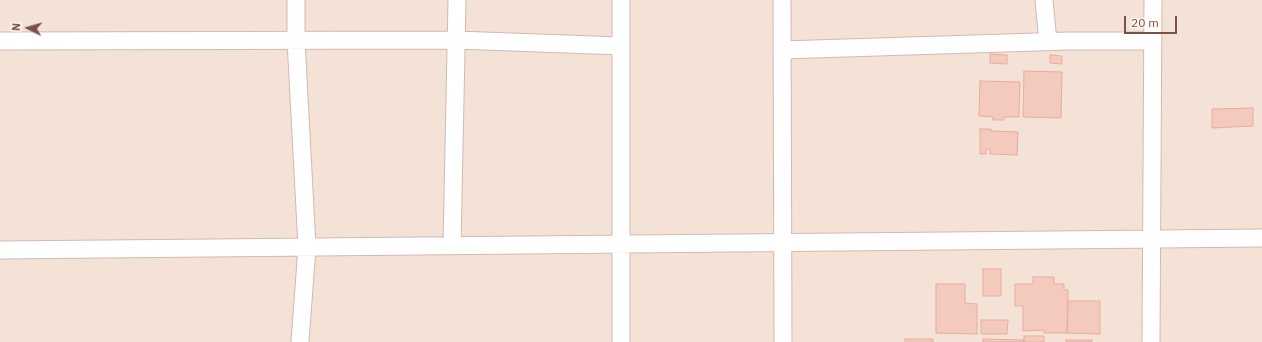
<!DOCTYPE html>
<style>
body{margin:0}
#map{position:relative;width:1262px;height:342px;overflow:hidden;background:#fdf1e8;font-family:"IBM Plex Sans",sans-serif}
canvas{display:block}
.north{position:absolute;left:8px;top:8px;width:40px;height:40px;-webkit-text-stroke:3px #fff6ef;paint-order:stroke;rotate:275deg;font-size:11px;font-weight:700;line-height:16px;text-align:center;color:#79534a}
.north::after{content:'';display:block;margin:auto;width:14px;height:18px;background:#79534a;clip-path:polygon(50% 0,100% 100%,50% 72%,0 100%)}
.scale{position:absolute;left:1124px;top:16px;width:53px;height:18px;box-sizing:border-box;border:2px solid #79534a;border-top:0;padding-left:5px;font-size:12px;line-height:14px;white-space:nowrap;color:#79534a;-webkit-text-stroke:3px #fff6ef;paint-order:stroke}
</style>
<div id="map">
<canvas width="1262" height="342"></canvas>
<div class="north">N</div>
<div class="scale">20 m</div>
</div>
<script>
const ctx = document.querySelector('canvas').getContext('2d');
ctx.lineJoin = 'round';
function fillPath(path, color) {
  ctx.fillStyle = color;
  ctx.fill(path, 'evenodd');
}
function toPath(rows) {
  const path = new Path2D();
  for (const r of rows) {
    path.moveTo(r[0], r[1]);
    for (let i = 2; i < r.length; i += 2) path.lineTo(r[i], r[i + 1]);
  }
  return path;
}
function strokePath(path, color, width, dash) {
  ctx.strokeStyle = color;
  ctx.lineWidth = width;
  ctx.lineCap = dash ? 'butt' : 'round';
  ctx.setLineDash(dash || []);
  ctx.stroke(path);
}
fillPath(toPath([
 [0,0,1262,0,1262,342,0,342]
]), '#f5e2d6');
const building = toPath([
 [990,54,1007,55,1007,64,990,63,990,54],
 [1050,55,1062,56,1062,64,1050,63,1050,55],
 [1024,71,1062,72,1061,118,1023,117,1024,71],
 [980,81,1020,82,1019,117,1004,117,1004,120,993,120,993,117,979,116,980,81],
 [1253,108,1253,126,1212,128,1212,109,1253,108],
 [980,129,991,129,991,131,1018,132,1017,155,990,154,990,149,986,149,986,154,980,154,980,129],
 [983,269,1001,269,1001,296,983,296,983,269],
 [1033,277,1054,277,1054,284,1064,284,1064,290,1068,290,1067,333,1044,333,1044,330,1023,331,1023,306,1015,306,1015,284,1033,284,1033,277],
 [936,284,965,284,965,303,977,304,977,334,936,333,936,284],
 [1068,301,1100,301,1100,334,1067,333,1068,301],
 [981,320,1008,320,1007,334,981,334,981,320],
 [1024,336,1044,336,1044,342,1024,342,1024,336],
 [905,339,933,339,933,342,905,342,905,339],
 [983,339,1024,340,1024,342,983,342,983,339],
 [1066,340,1092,340,1092,342,1066,342,1066,340]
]);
fillPath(building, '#f4cabf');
strokePath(building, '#e7ad9e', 1);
const minor = toPath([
 [296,0,296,40,307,247,300,342],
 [621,0,621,342],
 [782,0,783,342],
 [1044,0,1048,42],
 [0,41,456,40,621,46],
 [782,50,1068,41,1153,41],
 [452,246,457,0],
 [0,250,1262,238],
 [1151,342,1153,0]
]);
strokePath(minor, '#d3b9b0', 19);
strokePath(minor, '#fff', 17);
</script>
